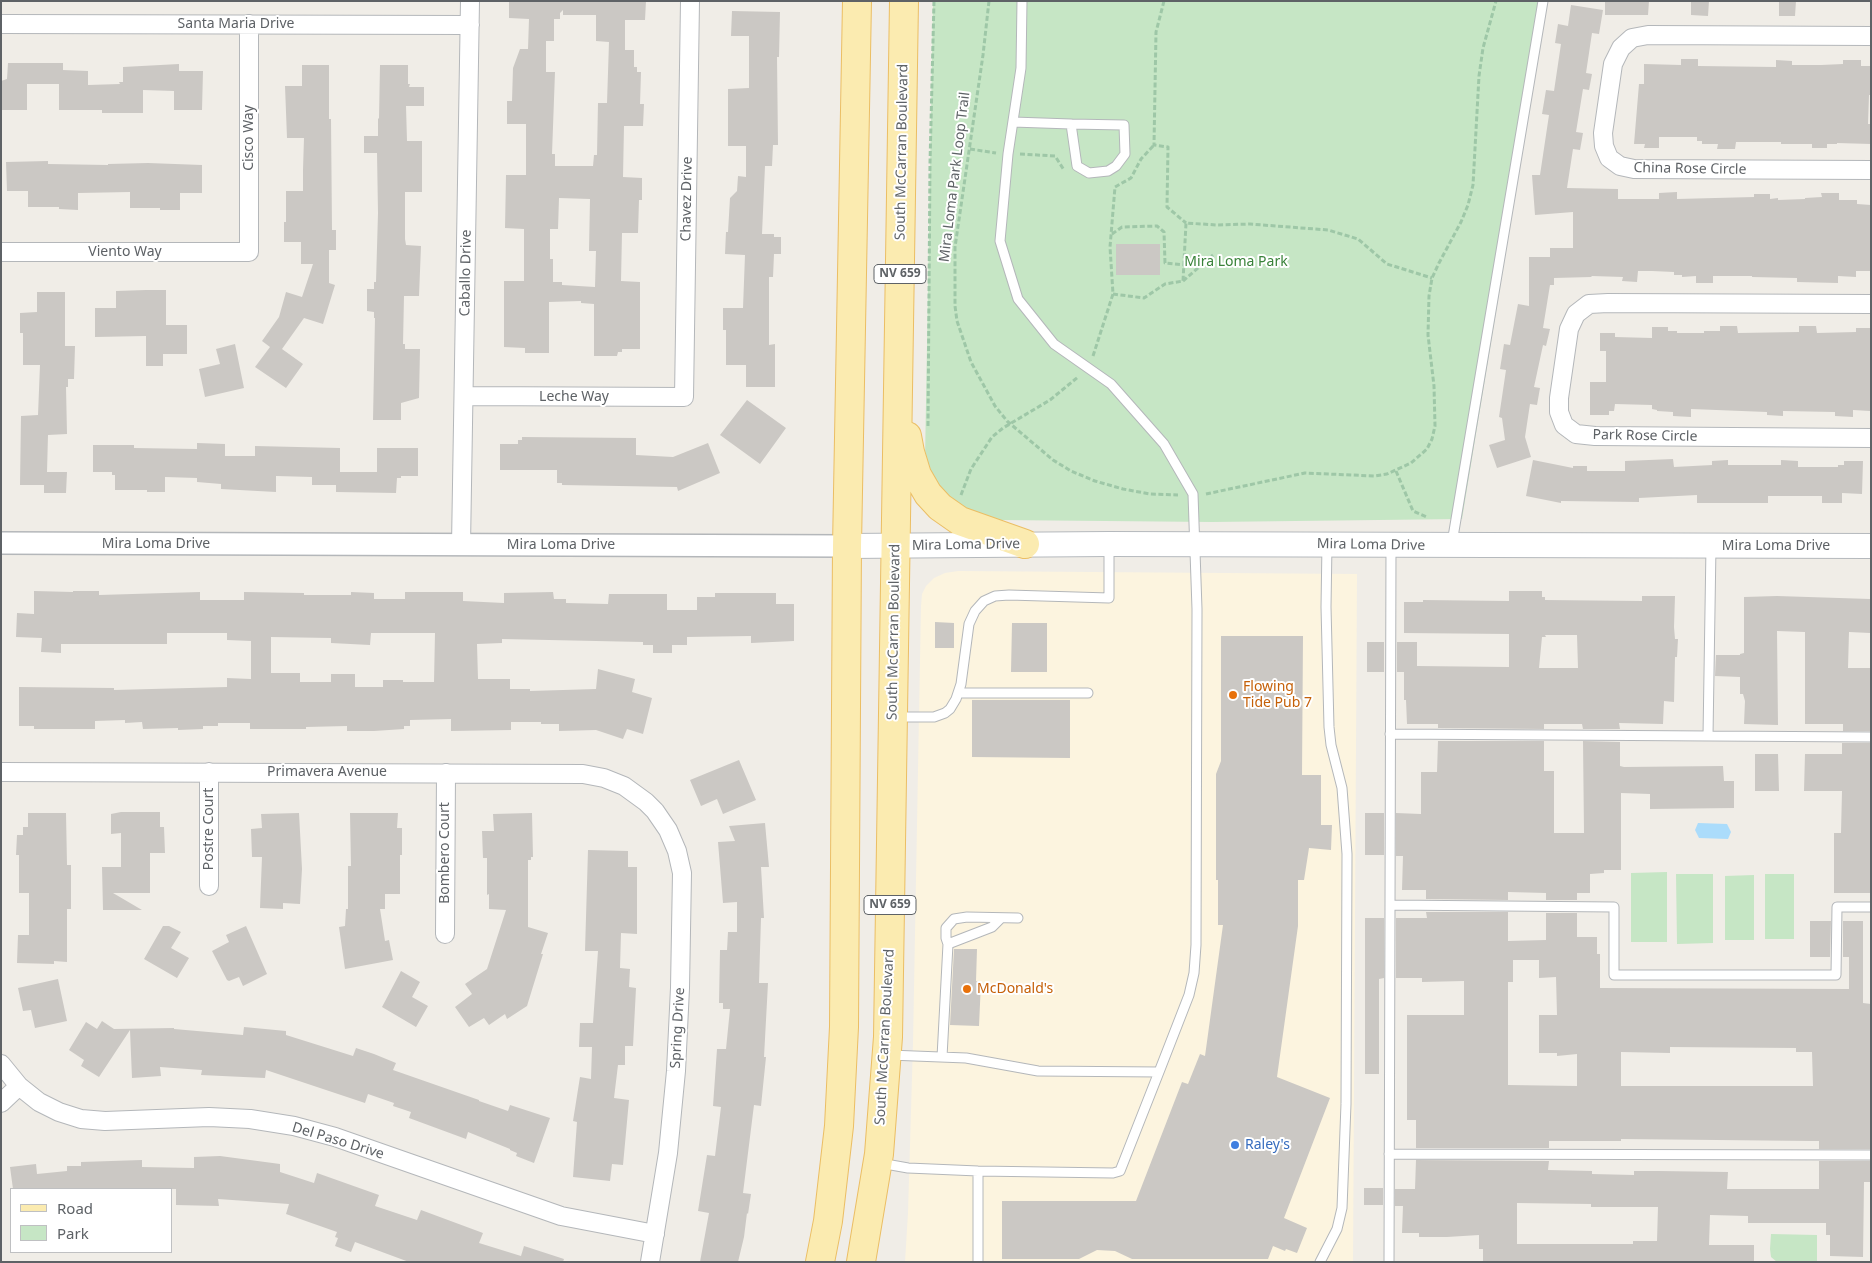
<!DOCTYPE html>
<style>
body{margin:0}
#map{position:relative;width:1872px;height:1263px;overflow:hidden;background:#f0ede7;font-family:"Noto Sans",sans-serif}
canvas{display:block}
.frame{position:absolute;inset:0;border:2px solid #5e6266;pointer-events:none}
.legend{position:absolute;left:10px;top:1188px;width:162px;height:65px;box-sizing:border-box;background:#fff;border:1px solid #bfc0c2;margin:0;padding:6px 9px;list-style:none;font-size:15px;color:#5e6266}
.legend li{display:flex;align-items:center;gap:10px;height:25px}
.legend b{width:25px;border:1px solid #bfc0c2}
</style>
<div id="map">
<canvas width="1872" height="1263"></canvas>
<div class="frame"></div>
<ul class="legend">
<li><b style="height:6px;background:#fbebb0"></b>Road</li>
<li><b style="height:14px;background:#c6e6c5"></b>Park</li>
</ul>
</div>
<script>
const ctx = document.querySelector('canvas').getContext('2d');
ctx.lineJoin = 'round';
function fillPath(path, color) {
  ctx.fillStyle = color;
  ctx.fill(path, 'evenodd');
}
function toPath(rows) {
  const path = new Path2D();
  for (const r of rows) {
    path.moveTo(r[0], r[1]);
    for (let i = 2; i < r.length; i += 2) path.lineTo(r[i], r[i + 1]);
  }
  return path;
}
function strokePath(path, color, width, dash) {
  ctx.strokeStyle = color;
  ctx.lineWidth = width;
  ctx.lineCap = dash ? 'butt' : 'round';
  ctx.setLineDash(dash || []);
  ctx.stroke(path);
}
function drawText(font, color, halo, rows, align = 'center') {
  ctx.font = font + ' "Noto Sans",sans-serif';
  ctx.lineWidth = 4;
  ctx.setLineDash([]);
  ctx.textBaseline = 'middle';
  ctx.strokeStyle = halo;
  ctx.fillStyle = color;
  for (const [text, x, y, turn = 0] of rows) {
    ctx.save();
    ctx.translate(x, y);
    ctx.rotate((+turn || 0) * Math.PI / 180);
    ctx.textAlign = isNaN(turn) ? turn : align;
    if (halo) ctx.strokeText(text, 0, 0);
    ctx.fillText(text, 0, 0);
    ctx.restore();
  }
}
fillPath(toPath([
 [958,571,1357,574,1353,1262,905,1262,908,1213,913,1043,921,606,922,594,926,586,934,578,945,573]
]), '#fcf4df');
fillPath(toPath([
 [933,1,1547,1,1462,519,1212,522,998,520,954,505,930,474,925,459],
 [1667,872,1667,942,1631,942,1631,873],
 [1676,874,1713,874,1713,943,1677,944],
 [1765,874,1794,874,1794,939,1765,939],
 [1754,875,1754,940,1725,940,1725,876],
 [1771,1234,1817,1235,1817,1262,1777,1262,1771,1257,1770,1249]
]), '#c6e6c5');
fillPath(toPath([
 [1698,823,1727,824,1731,832,1728,839,1699,838,1695,830]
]), '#abdcfb');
fillPath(toPath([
 [509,1,646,1,645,20,625,20,625,50,634,50,634,67,637,67,637,72,641,72,640,104,644,104,643,126,624,126,623,177,642,178,642,200,639,200,638,233,622,233,621,281,640,282,640,349,622,349,622,352,618,352,617,356,594,356,594,304,581,303,581,301,549,302,549,353,525,353,525,348,504,347,504,281,524,281,524,229,505,228,506,175,526,175,526,124,507,124,507,101,512,101,513,68,520,49,528,49,529,19,509,18],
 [563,10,563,15,596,15,596,41,609,42,607,103,598,103,597,155,594,155,593,166,555,166,555,154,552,154,555,72,546,72,546,41,554,41,554,19,560,19,560,13],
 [559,198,590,199,589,251,596,251,595,287,562,285,562,282,553,282,553,259,550,259,550,229,558,229],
 [1605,1,1649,1,1648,15,1605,15],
 [1691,1,1709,1,1708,16,1691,15],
 [1779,1,1796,1,1795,16,1779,16],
 [1571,5,1603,10,1599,34,1592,33,1586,73,1592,74,1589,90,1583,89,1576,132,1583,133,1580,150,1573,149,1567,188,1618,189,1618,199,1659,199,1659,193,1677,192,1677,199,1754,197,1754,194,1770,194,1770,199,1778,198,1778,200,1805,199,1805,198,1822,197,1821,193,1839,193,1839,200,1857,200,1857,204,1871,205,1871,271,1856,271,1856,277,1838,276,1838,283,1797,282,1797,278,1752,277,1752,276,1713,276,1713,283,1696,283,1696,276,1682,277,1682,275,1674,275,1674,272,1652,271,1638,271,1637,282,1622,281,1623,277,1592,276,1591,277,1554,278,1554,285,1550,285,1543,328,1550,329,1546,346,1543,345,1534,387,1540,388,1537,405,1530,404,1525,437,1531,457,1497,468,1489,445,1505,440,1502,418,1499,417,1506,370,1500,369,1504,344,1510,345,1518,304,1529,306,1529,257,1550,257,1550,248,1573,248,1573,212,1535,215,1532,175,1540,175,1549,115,1542,114,1546,90,1554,91,1561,44,1555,43,1558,24,1568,26],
 [732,11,780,12,779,57,777,57,778,145,773,145,772,166,765,166,762,234,774,234,774,237,781,237,781,254,774,254,773,277,769,277,769,345,775,344,775,387,746,387,746,365,726,365,726,330,723,330,723,308,743,308,745,255,725,254,726,232,728,232,730,198,737,191,738,176,746,177,746,146,728,146,728,89,749,88,749,36,731,36],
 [1681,59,1698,59,1698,66,1776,67,1776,60,1792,61,1792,65,1821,65,1843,64,1843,60,1861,60,1861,66,1871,66,1871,95,1869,95,1868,124,1871,124,1871,144,1837,143,1837,144,1827,144,1827,148,1812,148,1812,144,1781,144,1781,142,1736,142,1735,149,1717,149,1718,144,1702,144,1702,141,1697,141,1697,137,1659,137,1659,148,1644,148,1645,144,1634,144,1639,84,1644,84,1644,64,1681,65],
 [8,63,63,63,63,70,88,71,88,85,120,84,119,82,123,82,123,67,179,64,179,71,203,71,202,110,174,110,174,91,143,90,143,113,102,113,102,110,59,110,59,84,27,84,27,110,1,110,1,81,7,79],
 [302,65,329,65,329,119,331,119,332,230,336,230,336,250,329,250,329,283,335,285,323,324,304,318,282,349,303,364,286,388,255,367,270,347,262,341,279,317,286,292,302,297,313,264,301,264,301,242,284,242,284,222,286,222,286,191,303,191,303,170,304,138,287,138,285,86,302,86],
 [380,65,408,65,408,84,410,84,409,87,424,87,424,106,406,106,407,141,422,141,422,192,405,192,405,239,406,245,421,246,419,296,404,296,403,344,405,344,405,349,420,349,419,398,401,403,401,420,373,420,375,318,374,318,374,312,367,311,367,289,374,289,374,282,376,282,378,213,377,153,364,153,364,136,378,136,378,118,379,119],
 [48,161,48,164,108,165,108,164,148,163,202,165,202,193,180,193,180,210,160,210,160,208,130,208,130,192,78,193,78,210,59,209,59,207,28,207,28,191,7,191,6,162],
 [1116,244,1160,244,1160,275,1116,275],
 [146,290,166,290,166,325,187,325,187,354,163,354,163,366,146,366,146,336,95,337,95,308,116,308,116,291],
 [37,292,65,292,65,346,75,346,74,379,68,379,68,387,66,387,67,434,48,435,47,472,67,472,66,493,44,493,44,485,20,485,21,416,38,415,40,365,23,365,23,333,20,333,20,313,37,312],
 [1720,326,1737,326,1738,333,1799,332,1799,326,1816,326,1817,333,1856,332,1856,328,1871,328,1870,411,1853,410,1853,417,1835,416,1835,412,1783,411,1783,416,1767,415,1767,412,1691,409,1691,417,1673,416,1673,412,1657,411,1657,410,1652,409,1652,405,1615,404,1614,411,1609,411,1609,415,1590,415,1590,382,1606,382,1606,351,1600,351,1600,333,1615,333,1615,337,1652,338,1652,327,1668,327,1668,331,1677,331,1677,333,1704,333,1704,331,1720,331],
 [235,344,244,388,205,397,199,369,220,364,216,349],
 [747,400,786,428,760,464,720,435],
 [522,437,636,438,636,455,673,457,708,443,720,473,678,491,677,487,562,485,562,483,557,483,557,470,500,470,500,444,518,444,518,440,522,440],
 [197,443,225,444,225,456,255,456,255,446,340,448,340,472,377,472,377,448,418,448,418,476,401,476,401,478,397,478,396,493,336,492,336,485,312,485,312,477,276,476,276,492,221,489,221,484,197,482,197,478,165,477,165,492,147,492,147,490,115,490,115,475,112,475,112,472,93,472,93,445,134,445,134,448,197,449],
 [1673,459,1674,467,1712,465,1712,461,1728,460,1728,465,1781,465,1781,460,1798,461,1798,467,1838,467,1838,465,1844,465,1844,461,1863,461,1862,494,1842,493,1842,503,1822,503,1822,496,1768,496,1768,503,1697,503,1697,495,1639,498,1639,502,1561,501,1561,503,1526,496,1533,460,1573,468,1573,466,1587,466,1587,471,1625,471,1625,461],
 [34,591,73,592,73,591,99,591,99,595,200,592,200,600,244,600,244,592,304,593,304,595,351,595,351,592,374,593,374,599,405,599,405,592,463,592,463,601,504,603,504,593,553,592,554,599,566,599,566,603,608,604,609,594,667,594,667,610,697,610,697,597,715,597,715,593,776,593,776,604,794,604,794,641,751,643,751,636,687,637,687,645,672,645,672,653,653,653,653,645,643,645,643,642,502,639,502,643,477,644,478,679,510,679,510,689,530,689,530,691,596,689,598,669,635,679,632,692,652,698,643,734,627,729,623,739,596,730,559,731,559,724,541,724,541,722,511,722,511,730,451,731,451,719,410,720,410,726,404,726,404,729,374,731,347,731,347,726,306,727,306,729,250,729,250,723,218,723,218,726,203,726,203,729,178,730,178,728,143,729,142,722,125,723,125,720,95,721,95,729,34,729,34,726,19,726,19,687,114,688,114,690,227,687,227,678,251,679,251,641,227,640,227,633,167,633,167,644,61,644,61,653,41,652,42,638,16,637,17,613,34,614],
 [371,633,435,633,434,682,403,682,403,680,383,680,383,687,355,687,355,674,331,674,331,682,300,682,300,673,271,673,271,637,331,638,331,643,370,645],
 [1509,591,1542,591,1542,597,1545,597,1545,600,1642,601,1642,596,1675,596,1674,627,1675,639,1678,639,1677,657,1675,657,1674,702,1664,701,1663,724,1619,723,1620,729,1583,729,1582,724,1544,724,1544,729,1438,728,1438,724,1407,724,1406,700,1404,700,1404,672,1397,672,1397,642,1417,642,1417,666,1509,667,1509,634,1404,633,1404,602,1423,602,1423,600,1509,601],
 [1545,635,1577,635,1578,668,1539,668,1542,637,1546,637],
 [1777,596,1870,599,1870,633,1849,632,1848,668,1871,668,1871,731,1843,731,1843,724,1805,724,1805,632,1777,631,1778,725,1744,724,1745,701,1743,694,1740,694,1740,677,1715,676,1716,655,1740,655,1740,654,1744,653,1744,597],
 [935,622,954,623,954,648,935,648],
 [1012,623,1047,623,1047,672,1011,672],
 [1221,636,1303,636,1302,775,1321,775,1321,825,1332,825,1331,850,1309,848,1304,880,1298,880,1298,926,1277,1077,1330,1098,1284,1218,1307,1228,1297,1253,1286,1249,1285,1251,1273,1246,1268,1259,1132,1259,1115,1251,1097,1250,1079,1259,1002,1259,1002,1201,1136,1201,1182,1082,1188,1084,1200,1054,1205,1056,1223,925,1218,925,1218,880,1216,880,1216,774,1221,761],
 [1367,642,1384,642,1384,672,1367,672],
 [972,700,1070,700,1070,758,972,757],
 [1438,741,1544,741,1544,771,1554,771,1554,833,1584,833,1583,741,1620,742,1620,766,1624,767,1723,766,1724,781,1734,781,1734,808,1650,809,1650,794,1621,793,1621,870,1604,870,1604,873,1590,874,1590,893,1577,893,1577,900,1546,900,1546,893,1508,892,1508,900,1426,899,1426,890,1402,890,1403,856,1396,856,1396,813,1421,814,1421,772,1437,772],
 [1842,743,1871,743,1871,893,1834,893,1834,833,1841,833,1842,791,1804,791,1805,754,1842,754],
 [1755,754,1778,754,1779,791,1755,791],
 [739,760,756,800,723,814,717,799,701,806,690,780],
 [121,812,160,812,160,827,164,827,165,853,150,853,150,893,113,893,142,910,103,910,102,867,121,867,121,833,111,834,111,814],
 [28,813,66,813,67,865,71,865,71,909,67,909,67,962,54,961,54,964,17,963,18,935,29,935,29,893,19,893,19,855,16,855,17,835,23,835,23,827,28,827],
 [299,813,302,869,300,904,283,903,283,909,260,908,262,857,252,857,251,829,262,828,261,814],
 [350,813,398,813,397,828,402,828,402,855,400,855,400,894,385,894,385,909,380,909,385,941,389,940,393,960,345,969,339,927,345,926,346,909,348,909,348,866,351,866],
 [532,813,533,857,531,857,531,860,528,860,528,927,548,933,541,954,543,954,527,1006,507,1019,505,1014,489,1025,484,1018,469,1027,455,1007,472,994,465,984,487,969,506,910,489,909,489,894,487,895,487,858,483,858,482,831,494,831,493,814],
 [1365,813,1384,813,1384,855,1365,855],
 [765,823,769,867,761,867,764,918,761,918,759,983,768,983,764,1057,766,1057,761,1106,754,1105,743,1193,751,1194,748,1214,747,1213,744,1237,738,1262,700,1262,709,1213,698,1211,707,1155,715,1156,721,1107,713,1106,717,1049,726,1049,730,1009,723,1009,723,1003,719,1003,720,950,727,950,728,932,737,932,737,902,723,903,718,842,735,841,729,826],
 [588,850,628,851,628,867,637,867,637,934,621,933,620,968,630,969,629,987,636,988,633,1046,625,1046,625,1065,618,1065,614,1098,629,1100,623,1165,612,1164,610,1181,573,1177,577,1122,573,1121,580,1077,591,1079,592,1047,579,1047,580,1023,593,1023,598,951,585,951],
 [1426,912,1508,912,1508,941,1546,940,1546,913,1577,913,1577,937,1597,937,1597,954,1600,954,1600,988,1849,989,1849,957,1843,957,1843,921,1863,921,1863,1003,1871,1004,1871,1149,1819,1149,1819,1141,1812,1141,1621,1139,1621,1141,1549,1141,1549,1148,1416,1148,1416,1120,1407,1120,1407,1015,1464,1015,1464,981,1422,982,1422,978,1396,978,1396,918,1427,918],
 [1513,960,1539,960,1539,978,1556,977,1557,1015,1539,1015,1539,1053,1557,1053,1557,1056,1577,1054,1577,1086,1508,1085,1508,982,1513,982],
 [1670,1047,1796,1048,1796,1052,1812,1052,1813,1086,1621,1086,1621,1052,1670,1053],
 [1365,918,1384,918,1384,978,1379,979,1379,1074,1365,1074],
 [1810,921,1831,921,1830,957,1810,957],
 [163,926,169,926,181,932,171,948,189,958,177,978,144,959],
 [246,926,267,974,243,986,239,977,229,981,227,980,212,951,229,942,226,935],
 [954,949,977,949,976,981,981,982,979,1026,950,1025],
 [401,971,420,982,412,997,428,1006,416,1027,382,1007],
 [58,979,67,1021,35,1028,31,1010,23,1011,18,988],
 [102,1021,114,1029,174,1028,174,1029,243,1035,244,1027,286,1031,286,1035,353,1056,356,1048,374,1054,396,1063,393,1070,479,1100,479,1101,508,1111,510,1105,550,1118,534,1163,516,1156,517,1153,510,1150,510,1149,468,1132,466,1139,409,1118,411,1112,393,1106,394,1103,368,1094,365,1103,266,1070,265,1078,201,1075,202,1070,160,1067,161,1076,132,1078,130,1030,99,1077,81,1066,84,1060,69,1050,86,1022,97,1029],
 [220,1156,280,1164,280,1172,314,1183,317,1173,379,1195,375,1206,417,1220,421,1210,483,1233,479,1243,521,1256,524,1246,564,1259,563,1262,409,1262,355,1242,351,1252,335,1246,338,1238,335,1237,337,1232,286,1214,289,1204,218,1199,219,1206,176,1205,176,1189,13,1189,10,1167,36,1164,37,1174,67,1171,67,1166,81,1166,81,1162,142,1160,142,1167,194,1168,194,1157],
 [1416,1160,1549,1161,1548,1170,1592,1171,1592,1174,1634,1175,1634,1171,1659,1171,1728,1172,1727,1189,1819,1189,1819,1161,1871,1161,1871,1182,1864,1182,1863,1257,1830,1256,1830,1235,1826,1235,1826,1223,1748,1223,1748,1216,1710,1215,1709,1245,1754,1245,1754,1262,1483,1262,1483,1249,1479,1249,1479,1235,1447,1237,1419,1237,1419,1233,1402,1233,1403,1206,1395,1206,1395,1189,1415,1189],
 [1517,1203,1591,1204,1591,1207,1658,1207,1657,1241,1633,1241,1633,1244,1517,1244],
 [1364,1188,1383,1188,1383,1205,1364,1205]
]), '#cbc8c4');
const service = toPath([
 [1013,122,1071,124,1077,166,1089,173,1108,171,1116,166,1125,154,1124,125,1071,124],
 [1452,543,1543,1],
 [958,693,1088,693],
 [896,717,934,717,945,713,950,709,956,699,961,684,969,624,975,611,984,601,995,596,1009,595,1109,598,1109,544],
 [1390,734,1871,737],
 [1708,736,1711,546],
 [1390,905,1614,907,1614,975,1836,975,1837,907,1871,907],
 [948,944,992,927,1001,918],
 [889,1055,966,1058,1038,1071,1159,1072,1189,995,1194,973,1196,945,1197,609,1193,494,1164,444,1111,384,1054,344,1018,299,1000,241,1008,154,1021,68,1022,1],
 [942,1057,948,944,946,938,946,928,954,919,967,917,1018,918],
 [1389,1154,1871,1155],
 [880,1163,908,1168,978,1171,1113,1173,1120,1171,1159,1072],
 [978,1262,978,1171],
 [1320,1262,1337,1229,1342,1208,1346,1104,1347,854,1342,788,1331,745,1329,727,1326,607,1327,544],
 [1389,1262,1391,545]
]);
const minor = toPath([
 [1,24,470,25],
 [1871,36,1648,35,1632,38,1621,48,1613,64,1603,133,1604,146,1609,158,1620,166,1634,169,1871,170],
 [1,252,249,252,249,24],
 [1871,304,1608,303,1589,304,1576,314,1569,329,1559,398,1559,412,1564,425,1576,434,1595,436,1871,438],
 [464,396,684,397,690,1],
 [461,545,470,1],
 [1,772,583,774,604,778,624,786,646,802,655,811,668,830,677,851,682,873,680,988,676,1071,668,1153,650,1262],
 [209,886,209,772],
 [445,934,446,773],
 [1,1064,19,1086,39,1102,59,1112,81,1119,105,1121,209,1117,250,1119,294,1126,335,1137,561,1216,655,1234],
 [1,1103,19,1086]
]);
const tertiary = toPath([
 [1,543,847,546]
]);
const secondary = toPath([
 [847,546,1109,544,1871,546]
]);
const primary = toPath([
 [907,436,910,452,917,475,928,494,940,507,960,521,1025,544],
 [820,1262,828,1221,839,1126,844,1027,847,546,857,1],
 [861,1262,879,1154,888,1037,904,1]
]);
strokePath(service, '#b4b7ba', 11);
strokePath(minor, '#b4b7ba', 20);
strokePath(tertiary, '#b4b7ba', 24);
strokePath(secondary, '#b5b9bd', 26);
strokePath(primary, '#ebbe64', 30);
strokePath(toPath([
 [989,1,983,55,955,247,955,306,957,321,971,362,995,406,1007,421,1053,460,1071,471,1095,481,1123,489,1150,494,1178,495],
 [1164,1,1156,32,1154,145,1168,147,1167,207,1186,223],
 [970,149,996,153],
 [1020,154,1055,156,1064,170],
 [1112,234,1122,227,1157,226,1164,232,1165,263,1184,265],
 [1183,281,1213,255],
 [1113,294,1144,298,1165,284,1183,281,1186,223,1217,225,1250,224,1328,230,1358,239,1387,264,1432,278],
 [1093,356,1113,294,1110,247,1115,187,1131,178,1141,159,1154,145],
 [928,426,930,163,934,1],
 [1396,471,1413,511,1427,517],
 [1206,494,1305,473,1374,476,1387,474,1411,463,1427,449,1432,439,1435,426,1434,386,1428,335,1429,296,1432,278,1439,263,1461,222,1468,205,1473,185,1479,76,1483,48,1496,1],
 [961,495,971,469,992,437,1003,428,1050,400,1078,377]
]), '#9ec7a7', 3, [5, 2.5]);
strokePath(service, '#fff', 9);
strokePath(minor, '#fff', 18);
strokePath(tertiary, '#fff', 21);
strokePath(secondary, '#fff', 24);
strokePath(primary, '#fbebb0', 28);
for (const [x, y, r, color] of [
 [1233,695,5,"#e8710a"],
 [967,989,5,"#e8710a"],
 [1235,1145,5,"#3f7fe0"]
]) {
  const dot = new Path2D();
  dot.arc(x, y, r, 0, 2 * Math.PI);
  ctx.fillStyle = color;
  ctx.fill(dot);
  strokePath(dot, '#fff', 2);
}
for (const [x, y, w] of [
 [900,274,52],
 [890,905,52]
]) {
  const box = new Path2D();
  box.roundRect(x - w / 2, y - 9.5, w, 19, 4);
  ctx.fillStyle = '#fff';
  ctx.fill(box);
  strokePath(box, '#5e6266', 1);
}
drawText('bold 12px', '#5e6266', null, [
 ["NV 659",900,274],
 ["NV 659",890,905]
]);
drawText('14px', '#5e6266', '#fff', [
 ["Santa Maria Drive",236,24],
 ["Cisco Way",249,138,-90],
 ["South McCarran Boulevard",902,152,-89],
 ["China Rose Circle",1690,169,1],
 ["Mira Loma Park Loop Trail",955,177,-83],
 ["Chavez Drive",687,199,-89],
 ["Viento Way",125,252],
 ["Caballo Drive",466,273,-89],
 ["Leche Way",574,397],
 ["Park Rose Circle",1645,436,1],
 ["Mira Loma Drive",156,544],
 ["Mira Loma Drive",561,545],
 ["Mira Loma Drive",966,545,-1],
 ["Mira Loma Drive",1371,545,1],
 ["Mira Loma Drive",1776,546],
 ["South McCarran Boulevard",894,632,-89],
 ["Primavera Avenue",327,772],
 ["Postre Court",209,829,-90],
 ["Bombero Court",445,853,-90],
 ["Spring Drive",678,1028,-87],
 ["South McCarran Boulevard",885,1037,-87],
 ["Del Paso Drive",338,1141,17]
]);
drawText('14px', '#398239', '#fff', [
 ["Mira Loma Park",1236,262]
]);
drawText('14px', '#c56008', '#fff', [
 ["Flowing",1243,687],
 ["Tide Pub 7",1243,703],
 ["McDonald's",977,989]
], 'left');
drawText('14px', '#366cbe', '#fff', [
 ["Raley's",1245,1145]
], 'left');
</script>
